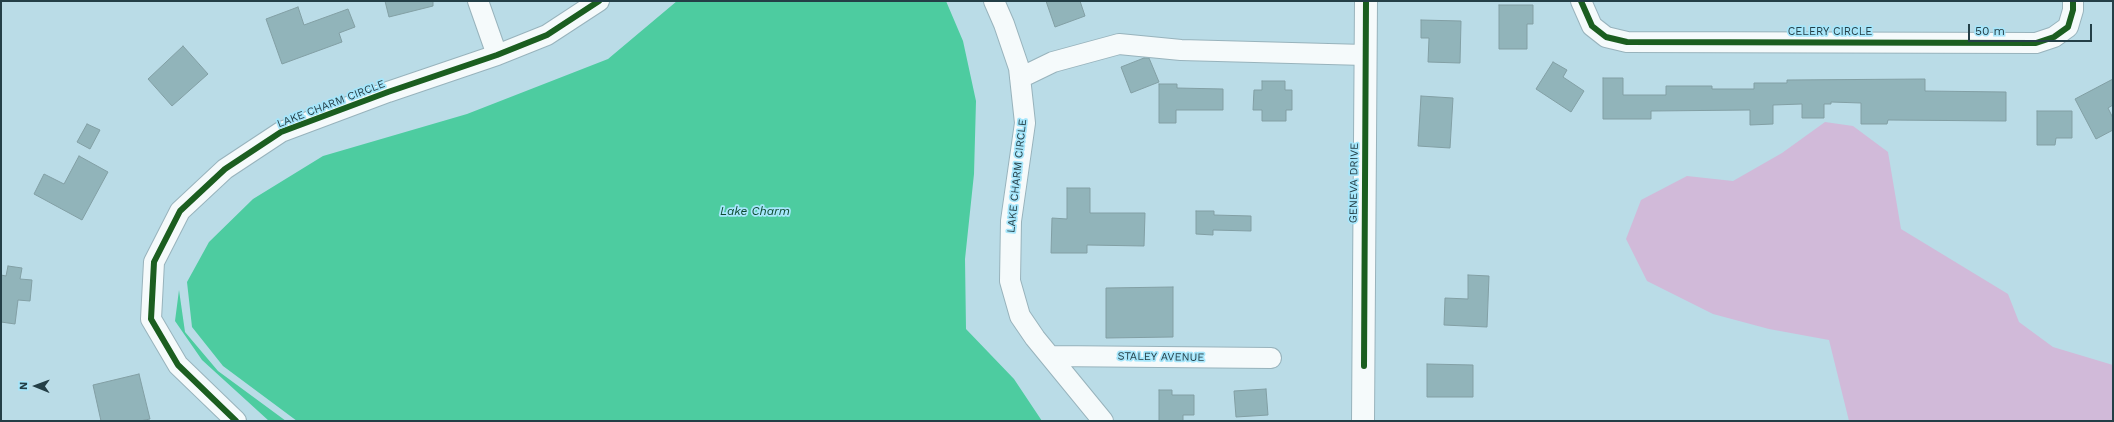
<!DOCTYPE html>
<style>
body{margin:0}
#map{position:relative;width:2114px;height:422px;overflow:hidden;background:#badce7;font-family:"Work Sans",sans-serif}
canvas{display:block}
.frame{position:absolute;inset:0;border:2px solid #243f47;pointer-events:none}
.north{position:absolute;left:16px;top:366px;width:40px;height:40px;-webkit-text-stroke:3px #a6e6fb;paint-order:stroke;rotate:271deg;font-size:11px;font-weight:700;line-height:16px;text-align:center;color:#243f47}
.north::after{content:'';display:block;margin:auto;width:14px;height:18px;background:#243f47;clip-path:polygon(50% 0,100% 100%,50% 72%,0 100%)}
.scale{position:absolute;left:1968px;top:24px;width:124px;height:18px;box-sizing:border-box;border:2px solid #243f47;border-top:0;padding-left:5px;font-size:12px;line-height:14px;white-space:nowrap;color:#243f47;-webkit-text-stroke:3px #a6e6fb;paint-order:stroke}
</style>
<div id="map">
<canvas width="2114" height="422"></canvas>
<div class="frame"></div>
<div class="north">N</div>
<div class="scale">50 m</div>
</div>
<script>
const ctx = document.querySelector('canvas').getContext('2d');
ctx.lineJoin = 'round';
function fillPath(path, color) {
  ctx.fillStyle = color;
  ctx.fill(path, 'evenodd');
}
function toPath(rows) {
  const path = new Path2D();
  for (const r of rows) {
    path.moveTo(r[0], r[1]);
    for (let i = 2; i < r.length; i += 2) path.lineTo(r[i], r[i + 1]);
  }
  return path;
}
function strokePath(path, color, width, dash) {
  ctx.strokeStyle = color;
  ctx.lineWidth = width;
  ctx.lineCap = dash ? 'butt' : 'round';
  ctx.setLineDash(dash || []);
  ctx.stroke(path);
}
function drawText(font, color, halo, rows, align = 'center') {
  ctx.font = font + ' "Work Sans",sans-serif';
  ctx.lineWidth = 3.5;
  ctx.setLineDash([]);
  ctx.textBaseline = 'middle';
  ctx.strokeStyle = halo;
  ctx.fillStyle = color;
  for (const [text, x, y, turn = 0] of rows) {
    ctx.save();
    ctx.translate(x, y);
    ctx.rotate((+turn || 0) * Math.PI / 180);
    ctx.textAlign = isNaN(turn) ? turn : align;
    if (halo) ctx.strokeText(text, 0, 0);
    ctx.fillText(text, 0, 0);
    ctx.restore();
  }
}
fillPath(toPath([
 [1825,122,1853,126,1888,152,1901,229,2008,294,2019,322,2053,347,2113,365,2113,421,1849,421,1829,340,1769,329,1713,314,1647,281,1626,239,1641,200,1687,176,1733,181,1782,153]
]), '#d1bad9');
fillPath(toPath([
 [677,1,946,1,963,41,976,101,974,174,965,259,966,329,1014,379,1042,421,297,421,223,366,192,327,187,282,209,242,253,199,323,156,467,114,608,59],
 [179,290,185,332,218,371,286,421,269,421,202,360,175,321]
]), '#4dcca0');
const building = toPath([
 [385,1,433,1,433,6,389,17,385,1],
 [1046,1,1080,1,1085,16,1055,27,1046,1],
 [1499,5,1533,5,1533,24,1527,24,1527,49,1499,49,1499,5],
 [298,7,304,25,348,9,355,27,339,33,342,42,282,64,266,19,298,7],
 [1421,20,1461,21,1460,63,1428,62,1429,38,1421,38,1421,20],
 [183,46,208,74,172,106,148,79,183,46],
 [1144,58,1149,58,1159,82,1131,93,1121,67,1144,58],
 [1553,62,1567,70,1563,77,1584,91,1571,112,1536,89,1553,62],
 [1603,78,1623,78,1623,95,1666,95,1666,86,1712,86,1712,89,1754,89,1754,83,1787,83,1787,80,1925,79,1925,91,2006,92,2006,121,1888,120,1887,124,1861,124,1861,103,1831,102,1831,104,1824,104,1824,118,1802,118,1802,104,1773,105,1773,124,1750,125,1750,110,1651,111,1651,119,1603,119,1603,78],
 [2113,79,2113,105,2108,108,2113,118,2113,130,2096,139,2075,99,2113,79],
 [1262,81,1285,81,1285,90,1292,90,1292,110,1286,110,1286,121,1262,121,1262,110,1253,110,1254,90,1262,90,1262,81],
 [1159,84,1177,84,1177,88,1223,89,1223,110,1176,110,1176,123,1159,123,1159,84],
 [1421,96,1453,98,1450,148,1418,146,1421,96],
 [2037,111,2072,111,2072,138,2056,138,2055,145,2037,145,2037,111],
 [87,124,100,130,90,149,77,142,87,124],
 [79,156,108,172,82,220,34,194,44,174,64,184,79,156],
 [1067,188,1090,188,1090,213,1145,213,1144,246,1087,245,1087,253,1051,253,1052,218,1067,219,1067,188],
 [1196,211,1214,211,1214,215,1251,216,1251,231,1213,230,1213,235,1196,234,1196,211],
 [8,266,22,268,20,279,32,280,30,301,18,300,15,324,1,322,1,275,6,276,8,266],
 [1468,275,1489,276,1487,327,1444,325,1445,298,1468,299,1468,275],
 [1173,287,1173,337,1106,338,1106,288,1173,287],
 [1427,364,1473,365,1473,397,1427,397,1427,364],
 [139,374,150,419,140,421,101,421,93,385,139,374],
 [1266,389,1268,415,1236,417,1234,391,1266,389],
 [1159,390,1172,390,1172,395,1194,395,1194,415,1183,415,1183,421,1159,421,1159,390]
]);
fillPath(building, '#91b4ba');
strokePath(building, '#829fa4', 1);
const minor = toPath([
 [478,1,497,55],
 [994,1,1004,24,1019,68,1025,123,1011,221,1010,281,1020,316,1035,338,1103,421],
 [1581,1,1592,26,1606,37,1627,42,2036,43,2054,37,2068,27,2073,10,2073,1],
 [1020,78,1053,62,1119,44,1181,50,1365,55],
 [1050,356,1271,358],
 [236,421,178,365,151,319,154,262,180,211,225,169,281,132,388,92,497,55,547,35,599,1]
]);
const major = toPath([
 [1363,421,1366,1]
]);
strokePath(minor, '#98b3bc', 22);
strokePath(major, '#98b3bc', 24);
strokePath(minor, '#f5fafb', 20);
strokePath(major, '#f5fafb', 22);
strokePath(toPath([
 [1581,1,1592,26,1606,37,1627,42,2036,43,2054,37,2068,27,2073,10,2073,1],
 [1364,366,1366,1],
 [236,421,178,365,151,319,154,262,180,211,225,169,281,132,388,92,497,55,547,35,599,1]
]), '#1b5e20', 6);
drawText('11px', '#243f47', '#a6e6fb', [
 ["CELERY CIRCLE",1830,32],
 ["LAKE CHARM CIRCLE",331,104,-21],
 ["LAKE CHARM CIRCLE",1017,176,-84],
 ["GENEVA DRIVE",1354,183,-89],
 ["STALEY AVENUE",1161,357,1]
]);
drawText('italic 12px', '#0e4b30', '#a6e6fb', [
 ["Lake Charm",755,211]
]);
</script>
